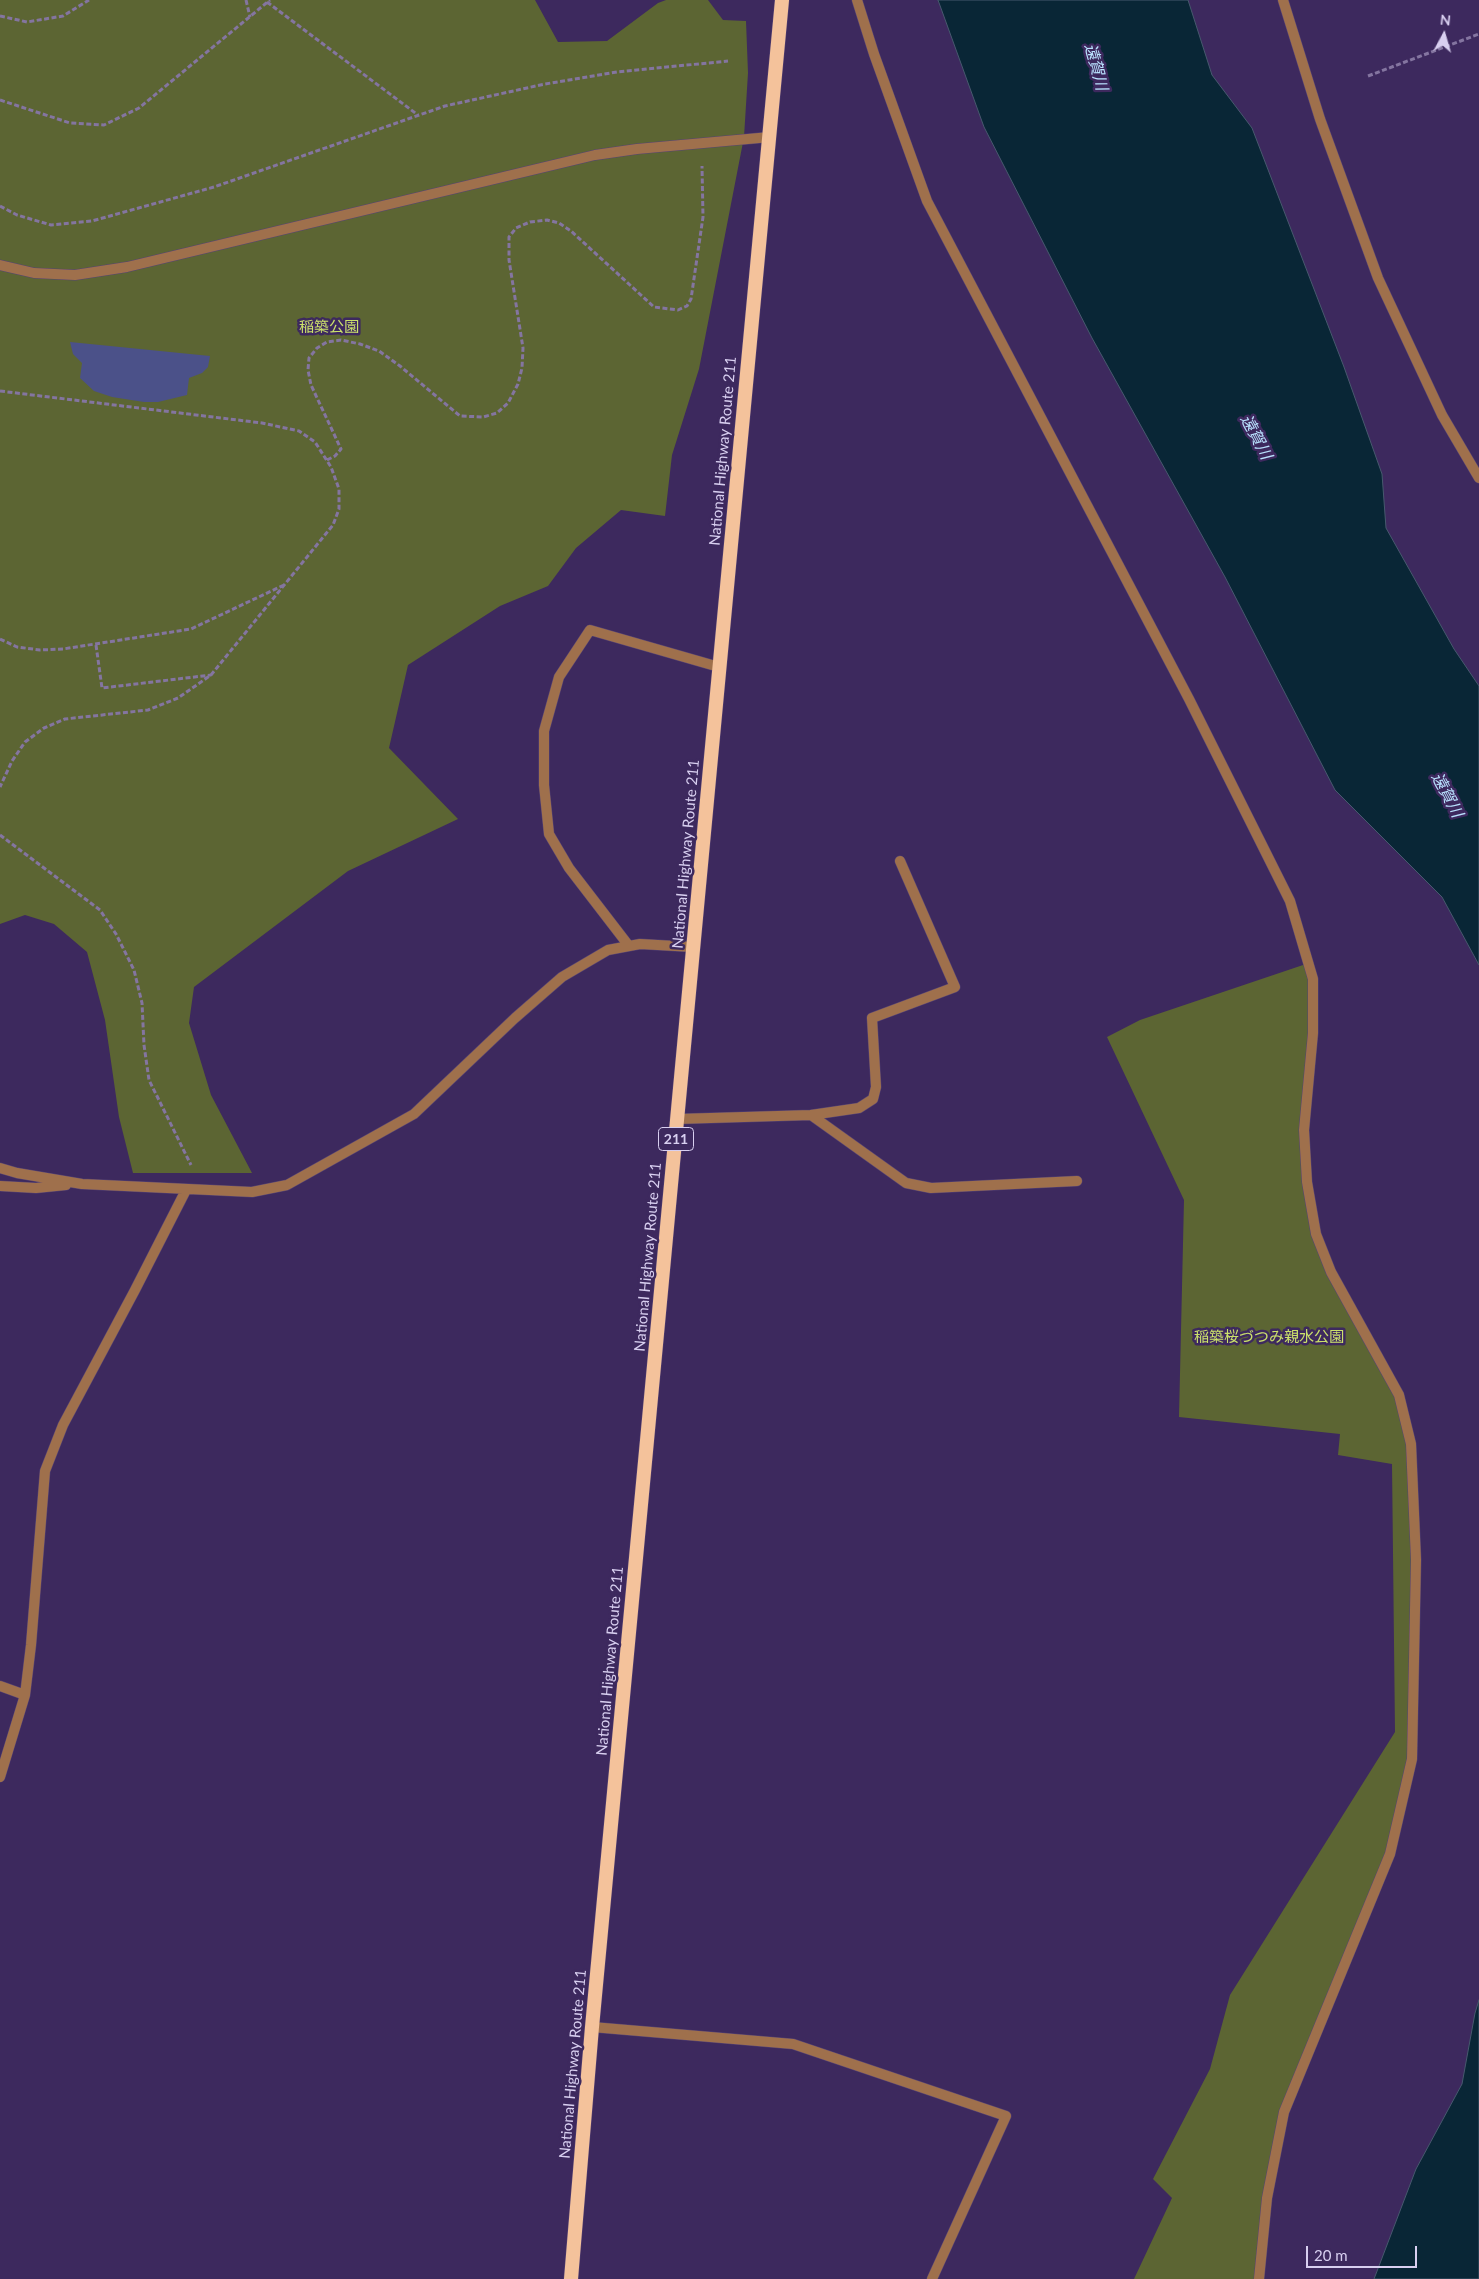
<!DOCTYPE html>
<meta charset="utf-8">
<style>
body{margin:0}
#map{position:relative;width:1479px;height:2279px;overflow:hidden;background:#3d295e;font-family:Lato,sans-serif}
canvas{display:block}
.north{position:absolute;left:1419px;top:10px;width:50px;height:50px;-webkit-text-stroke:4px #3d295e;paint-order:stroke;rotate:6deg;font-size:14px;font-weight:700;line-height:20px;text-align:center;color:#d8cff0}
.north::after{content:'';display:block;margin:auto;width:18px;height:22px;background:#d8cff0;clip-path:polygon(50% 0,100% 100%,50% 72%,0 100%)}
.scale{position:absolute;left:1306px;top:2246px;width:111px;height:22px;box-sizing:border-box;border:2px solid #d8cff0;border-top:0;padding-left:6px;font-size:15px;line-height:18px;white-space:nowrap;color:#d8cff0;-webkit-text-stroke:4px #3d295e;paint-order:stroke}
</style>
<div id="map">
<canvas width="1479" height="2279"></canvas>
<div class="north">N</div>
<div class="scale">20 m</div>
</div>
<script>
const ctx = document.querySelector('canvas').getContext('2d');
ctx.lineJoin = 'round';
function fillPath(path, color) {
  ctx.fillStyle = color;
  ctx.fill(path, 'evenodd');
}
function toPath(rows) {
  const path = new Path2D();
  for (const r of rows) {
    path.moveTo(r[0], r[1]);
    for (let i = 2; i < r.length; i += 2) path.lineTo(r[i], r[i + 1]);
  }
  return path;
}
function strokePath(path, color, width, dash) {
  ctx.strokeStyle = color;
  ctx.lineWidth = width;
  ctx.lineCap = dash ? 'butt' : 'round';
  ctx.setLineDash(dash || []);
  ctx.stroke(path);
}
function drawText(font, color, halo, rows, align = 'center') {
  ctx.font = font + ' Lato,"Noto Sans JP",sans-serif';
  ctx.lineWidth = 5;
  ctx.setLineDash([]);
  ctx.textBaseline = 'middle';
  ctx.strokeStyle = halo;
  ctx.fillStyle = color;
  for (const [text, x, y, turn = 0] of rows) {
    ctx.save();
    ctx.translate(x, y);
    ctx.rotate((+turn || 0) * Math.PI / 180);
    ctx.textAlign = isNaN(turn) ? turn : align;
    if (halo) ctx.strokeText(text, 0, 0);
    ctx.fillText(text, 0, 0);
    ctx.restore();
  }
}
fillPath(toPath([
 [0,0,535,0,558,42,607,41,658,3,666,0,708,0,723,20,746,21,748,73,744,137,699,369,672,455,665,516,621,510,576,548,548,586,500,606,408,665,389,748,458,819,348,871,194,987,189,1023,211,1095,252,1173,133,1173,119,1117,105,1020,87,952,54,924,25,915,0,924],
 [1306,964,1313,979,1304,1130,1316,1234,1399,1395,1411,1444,1412,1759,1390,1854,1284,2112,1259,2279,1134,2279,1172,2198,1153,2179,1210,2069,1230,1995,1395,1732,1392,1464,1338,1455,1340,1434,1179,1417,1184,1200,1107,1037,1140,1020]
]), '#5c6533');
const water = toPath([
 [938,0,1188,0,1212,75,1252,128,1344,367,1382,474,1386,528,1454,649,1479,686,1479,965,1442,897,1335,790,1225,577,1092,338,984,127,938,0],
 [1479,2000,1479,2279,1374,2279,1416,2169,1462,2084,1475,2013,1479,2000]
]);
fillPath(water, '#092636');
strokePath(water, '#47596e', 1);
fillPath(toPath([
 [70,342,210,356,208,367,202,373,189,378,187,395,158,402,144,402,112,397,94,391,80,378,82,363,73,354]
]), '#4b5189');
const minor = toPath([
 [857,0,874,54,927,201,1189,699,1290,901,1313,979,1313,1033,1304,1130,1307,1182,1316,1234,1331,1272,1399,1395,1411,1444,1416,1560,1412,1759,1390,1854,1284,2112,1267,2198,1259,2279],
 [1283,0,1320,119,1378,278,1442,415,1479,478],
 [0,265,34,273,75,275,127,267,595,155,637,149,770,137],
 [629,946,569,868,549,834,544,785,544,731,559,677,590,630,719,667],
 [811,1115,859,1108,873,1099,876,1087,872,1018,955,987,900,861],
 [677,1119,811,1115,906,1183,931,1188,1077,1181],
 [0,1168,17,1173,82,1184,252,1192,287,1185,414,1114,515,1018,562,977,608,950,640,944,693,947],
 [0,1186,36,1188,66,1185],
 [0,1686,25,1695],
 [0,1777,25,1695,31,1645,45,1471,63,1425,135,1290,186,1190],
 [592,2027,793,2044,1006,2116,932,2279]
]);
const trunk = toPath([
 [571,2279,592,2027,782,0]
]);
strokePath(minor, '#564475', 11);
strokePath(trunk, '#564475', 15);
strokePath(toPath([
 [246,0,250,17],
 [267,2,418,115],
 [0,16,27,22,63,16,89,0],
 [1368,76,1479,34],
 [0,100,70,123,104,125,139,108,270,0],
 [0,206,17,215,51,225,92,221,214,187,445,106,545,84,617,72,728,61],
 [0,391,262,423,299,431,315,442,331,467,339,489,339,509,333,525,211,675,178,698,148,710,65,719,44,728,25,742,12,761,0,787],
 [327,460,335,456,341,449,311,385,308,370,309,358,317,348,327,342,341,340,360,344,379,351,400,366,460,416,483,417,497,413,508,403,518,384,522,368,523,348,509,260,509,237,516,228,530,222,547,220,559,223,571,231,654,307,678,310,687,306,691,299,703,217,702,166],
 [0,639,17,647,40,650,63,649,191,629,284,585],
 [96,645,102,688,211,675],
 [0,835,100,910,116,934,134,970,142,1003,144,1045,149,1080,191,1165]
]), '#8475a0', 3, [5, 2.5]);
strokePath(minor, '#9f704c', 10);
strokePath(trunk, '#f4c29b', 14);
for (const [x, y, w] of [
 [676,1139,35]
]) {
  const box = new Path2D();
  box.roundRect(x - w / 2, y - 11.5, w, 23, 4);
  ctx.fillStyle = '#3d295e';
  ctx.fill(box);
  strokePath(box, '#d8cff0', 1);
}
drawText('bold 14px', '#d8cff0', null, [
 ["211",676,1139]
]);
drawText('15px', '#cbe16b', '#3d295e', [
 ["稲築公園",329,327],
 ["稲築桜づつみ親水公園",1269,1337]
]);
drawText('15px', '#d8cff0', '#3d295e', [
 ["National Highway Route 211",723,451,-85],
 ["National Highway Route 211",686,854,-85],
 ["National Highway Route 211",648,1257,-85],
 ["National Highway Route 211",610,1661,-85],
 ["National Highway Route 211",573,2064,-85]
]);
drawText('italic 16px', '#b9e2fe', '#3d295e', [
 ["遠賀川",1096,67,75],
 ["遠賀川",1256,437,62],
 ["遠賀川",1447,795,62]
]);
</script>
